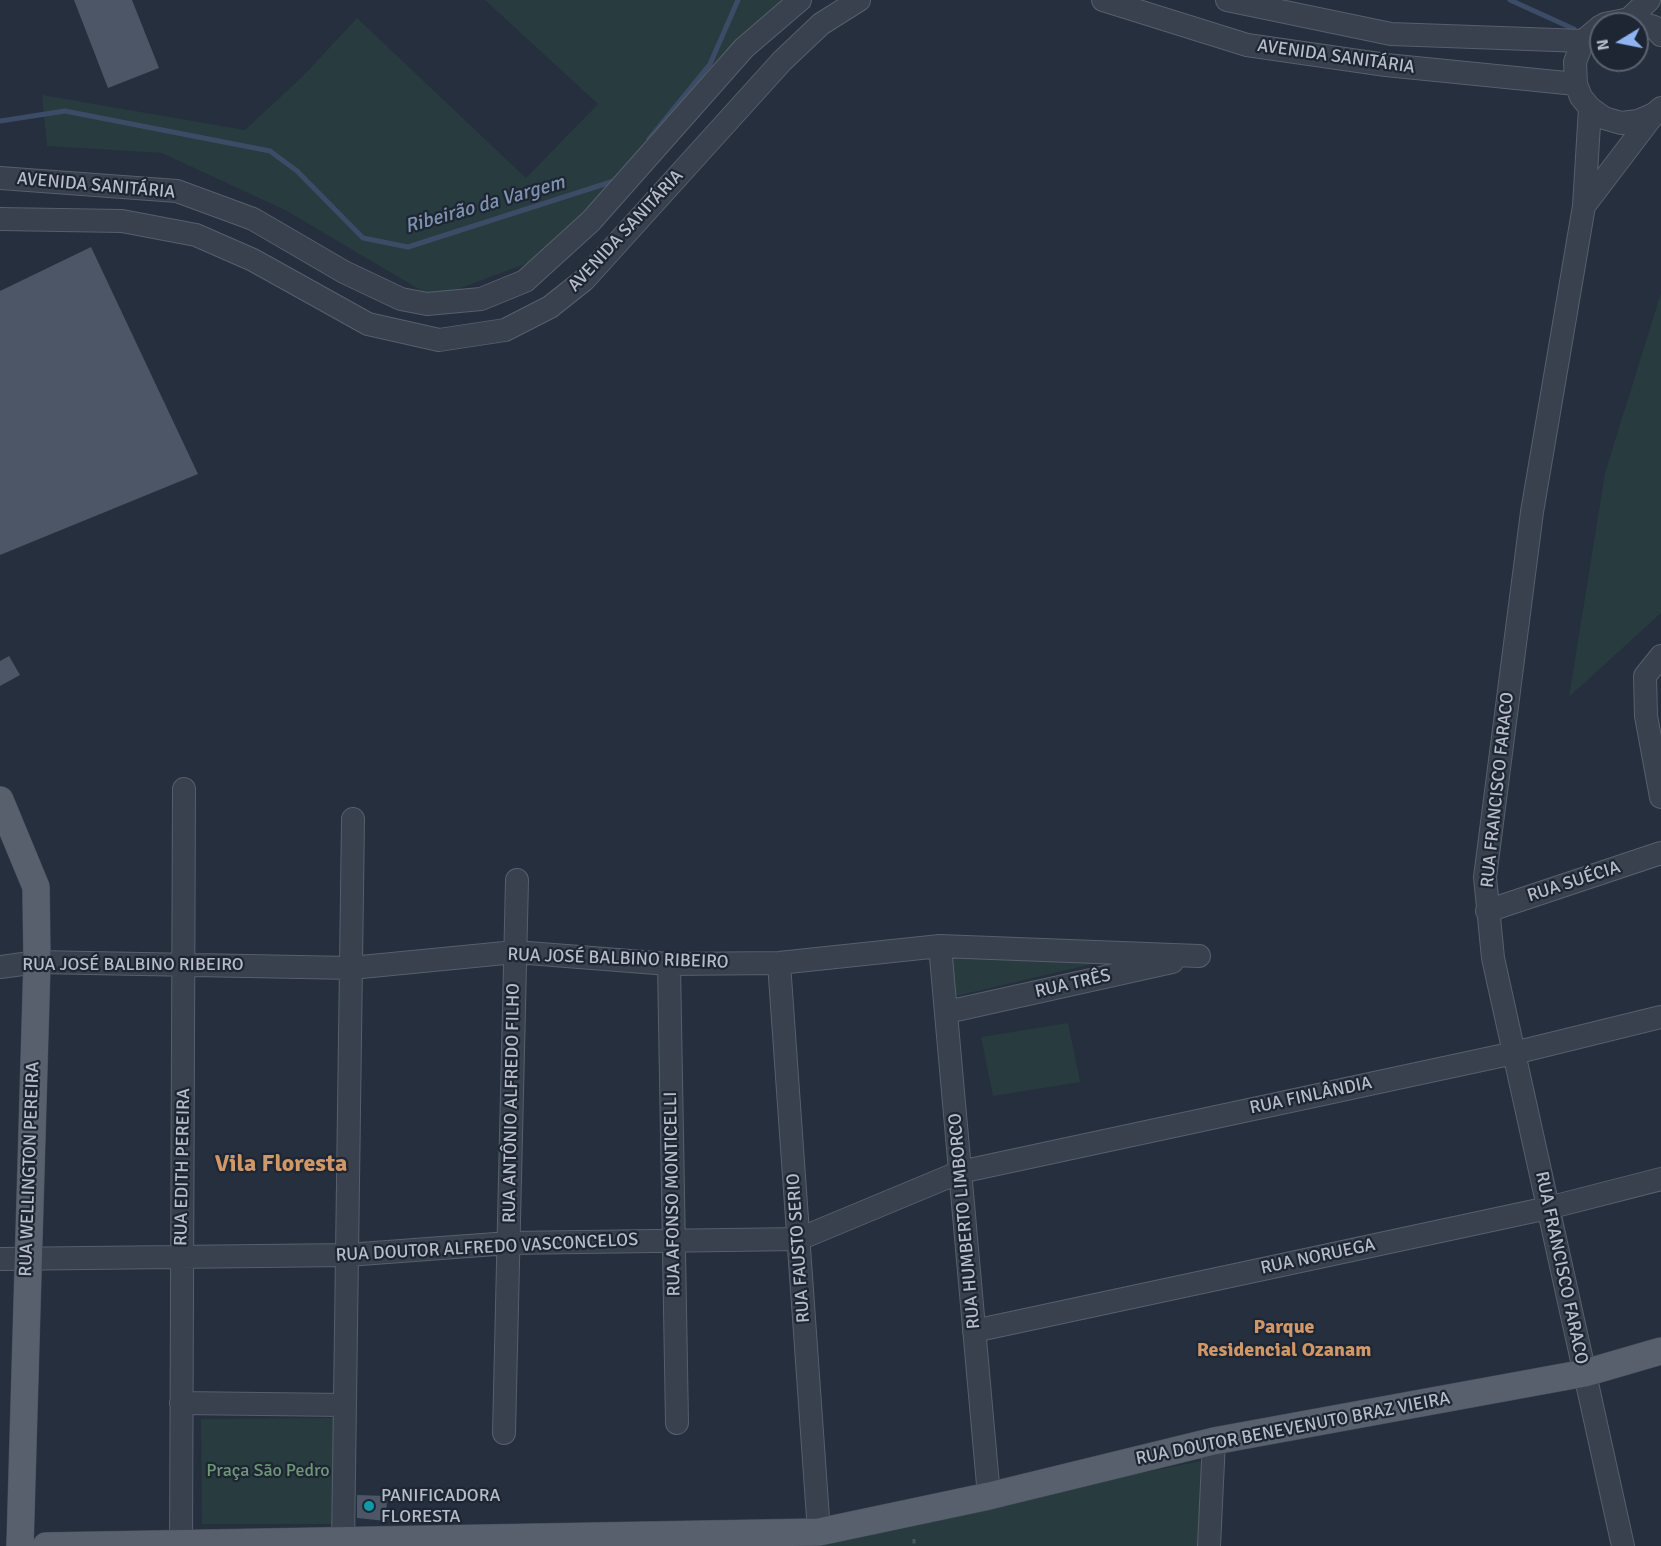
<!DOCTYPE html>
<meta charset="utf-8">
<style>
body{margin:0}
#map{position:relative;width:1661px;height:1546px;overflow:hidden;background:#262f3e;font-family:Signika,sans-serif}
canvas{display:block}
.north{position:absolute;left:1589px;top:12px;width:60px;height:60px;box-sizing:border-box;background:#1e2633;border:2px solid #5b626f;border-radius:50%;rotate:260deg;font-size:16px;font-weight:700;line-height:24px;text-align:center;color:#b6bcc9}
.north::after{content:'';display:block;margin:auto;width:21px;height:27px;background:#90b4f3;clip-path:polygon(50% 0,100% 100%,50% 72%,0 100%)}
</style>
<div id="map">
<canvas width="1661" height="1546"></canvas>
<div class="north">N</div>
</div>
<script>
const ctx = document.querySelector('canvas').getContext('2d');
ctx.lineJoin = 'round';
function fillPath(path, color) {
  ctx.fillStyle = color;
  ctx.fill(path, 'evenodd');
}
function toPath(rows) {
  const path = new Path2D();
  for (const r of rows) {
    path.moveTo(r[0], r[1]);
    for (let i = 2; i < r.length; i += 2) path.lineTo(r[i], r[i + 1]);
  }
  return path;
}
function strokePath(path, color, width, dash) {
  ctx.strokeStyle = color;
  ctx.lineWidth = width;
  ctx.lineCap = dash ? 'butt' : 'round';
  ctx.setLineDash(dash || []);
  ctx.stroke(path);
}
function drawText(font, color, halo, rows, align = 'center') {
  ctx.font = font + ' Signika,sans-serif';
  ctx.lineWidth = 4.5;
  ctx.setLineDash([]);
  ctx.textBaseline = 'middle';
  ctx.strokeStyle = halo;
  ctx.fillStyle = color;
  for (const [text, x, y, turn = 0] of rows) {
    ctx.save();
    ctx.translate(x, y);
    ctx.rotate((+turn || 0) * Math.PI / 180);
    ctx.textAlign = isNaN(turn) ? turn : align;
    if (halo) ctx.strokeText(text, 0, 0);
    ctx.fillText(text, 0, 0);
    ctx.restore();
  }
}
fillPath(toPath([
 [485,0,797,0,570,247,434,298,285,210,162,153,47,146,42,95,245,130,304,75,357,18,526,178,598,104],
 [1661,293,1661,613,1569,697,1605,473],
 [951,957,1114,959,952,997],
 [1068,1023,1080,1082,993,1096,981,1037],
 [334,1418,334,1524,202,1524,201,1419],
 [1202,1461,1199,1546,816,1546,816,1537]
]), '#283b3f');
strokePath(toPath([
 [1510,0,1574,29],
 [0,121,65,111,270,151,297,171,363,238,408,247,614,181],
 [649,139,710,64,738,0]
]), '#3c4c66', 5);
fillPath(toPath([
 [74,0,132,0,159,68,108,88],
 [91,247,198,474,0,555,0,291],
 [9,656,20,675,0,686,0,661],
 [357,1495,387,1496,386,1521,357,1518]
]), '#4c5666');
const minor = toPath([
 [1103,0,1247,45,1386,65,1576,84],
 [1227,0,1391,34,1583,41],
 [1629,19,1649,0],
 [1605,24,1629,19,1654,27,1661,35],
 [1601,26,1583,41,1575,62,1576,84,1581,97,1590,108,1604,118,1621,123,1638,121,1654,114,1661,108],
 [1590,108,1584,206,1532,512,1485,877,1493,958,1623,1546],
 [0,178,177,191,253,219,344,272,401,299,427,304,481,299,525,281,591,221,744,48,800,0],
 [1584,206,1654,114],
 [0,219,122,221,196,235,253,260,368,324,439,340,505,330,550,307,584,280,782,61,821,24,859,0],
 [1661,656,1645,676,1646,716,1661,797],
 [1487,911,1661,853],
 [940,946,989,1496],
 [779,963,819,1532],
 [669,964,677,1423],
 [0,967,37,962,351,968,515,952,669,964,779,963,940,946,1199,956],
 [947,1012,1172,962],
 [0,1259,347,1255,509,1243,799,1239,960,1172,1514,1053,1661,1017],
 [974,1331,1548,1208,1661,1179],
 [181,1403,345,1405],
 [504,1433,517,880],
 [181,1546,184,789],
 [343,1546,353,819],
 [1209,1546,1214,1441]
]);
const major = toPath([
 [0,800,36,887,37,962,20,1546],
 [46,1546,819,1532,989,1496,1214,1441,1585,1373,1661,1351]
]);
strokePath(minor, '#575f6c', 24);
strokePath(major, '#434a57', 28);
strokePath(toPath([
 [914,1539,914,1546]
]), '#46585c', 3, [4.5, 4.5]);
strokePath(minor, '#39414e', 22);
strokePath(major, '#58606e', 27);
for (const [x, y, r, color] of [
 [369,1506,6,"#0f9aa8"]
]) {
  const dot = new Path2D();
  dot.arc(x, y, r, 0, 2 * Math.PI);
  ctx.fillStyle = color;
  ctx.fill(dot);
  strokePath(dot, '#1e2633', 2);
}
drawText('18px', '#b6bcc9', '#1e2633', [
 ["AVENIDA SANITÁRIA",1336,57,8],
 ["AVENIDA SANITÁRIA",96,186,5],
 ["AVENIDA SANITÁRIA",626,231,-47],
 ["RUA FRANCISCO FARACO",1498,790,-84],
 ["RUA SUÉCIA",1574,882,-18],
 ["RUA JOSÉ BALBINO RIBEIRO",618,959,2],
 ["RUA JOSÉ BALBINO RIBEIRO",133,965],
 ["RUA TRÊS",1073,984,-13],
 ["RUA FINLÂNDIA",1311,1096,-12],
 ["RUA ANTÔNIO ALFREDO FILHO",512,1103,-89],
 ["RUA EDITH PEREIRA",183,1167,-89],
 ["RUA WELLINGTON PEREIRA",30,1169,-88],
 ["RUA AFONSO MONTICELLI",673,1194,-91],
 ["RUA HUMBERTO LIMBORCO",965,1221,-95],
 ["RUA DOUTOR ALFREDO VASCONCELOS",487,1248,-3],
 ["RUA FAUSTO SERIO",799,1248,-94],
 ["RUA NORUEGA",1318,1257,-12],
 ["RUA FRANCISCO FARACO",1561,1268,78],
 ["RUA DOUTOR BENEVENUTO BRAZ VIEIRA",1293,1429,-11]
]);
drawText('18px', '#6e9878', '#1e2633', [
 ["Praça São Pedro",268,1471]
]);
drawText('18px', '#b6bcc9', '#1e2633', [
 ["PANIFICADORA",381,1496],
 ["FLORESTA",381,1517]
], 'left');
drawText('italic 20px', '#7e92af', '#1e2633', [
 ["Ribeirão da Vargem",485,205,-16]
]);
drawText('bold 20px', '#d09869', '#1e2633', [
 ["Parque",1284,1328],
 ["Residencial Ozanam",1284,1351]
]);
drawText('bold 24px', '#d09869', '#1e2633', [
 ["Vila Floresta",281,1165]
]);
</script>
